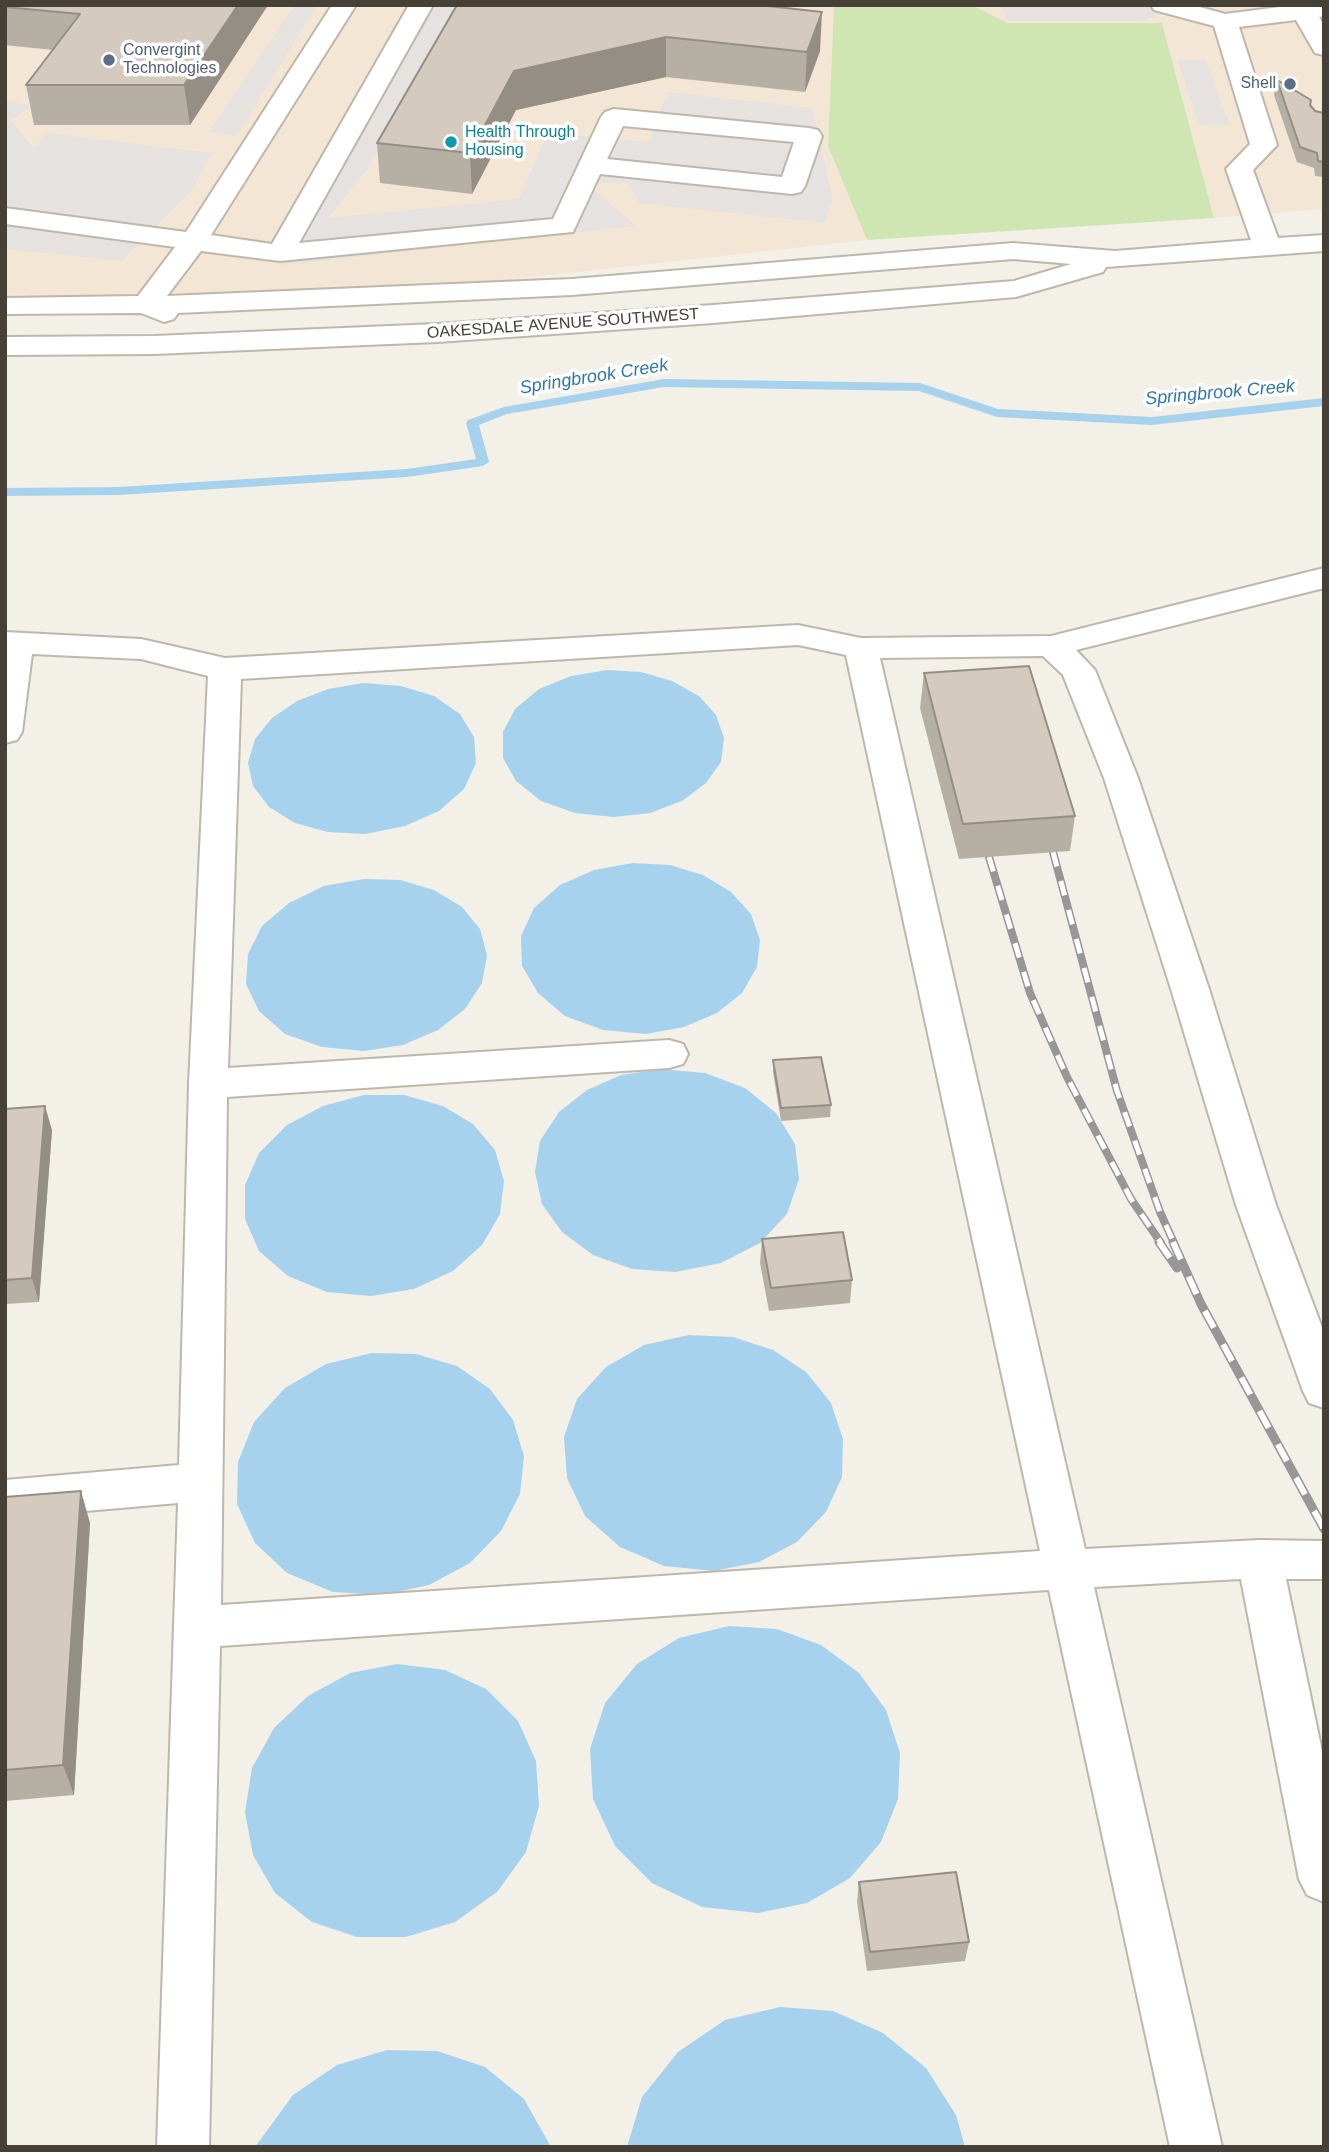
<!DOCTYPE html>
<style>
body{margin:0}
#map{position:relative;width:1329px;height:2152px;overflow:hidden;background:#f3f0e8;font-family:Arial,sans-serif}
canvas{display:block}
.frame{position:absolute;inset:0;border:7px solid #464037;pointer-events:none}
</style>
<div id="map">
<canvas width="1329" height="2152"></canvas>
<div class="frame"></div>
</div>
<script>
const ctx = document.querySelector('canvas').getContext('2d');
ctx.lineJoin = 'round';
function fillPath(path, color) {
  ctx.fillStyle = color;
  ctx.fill(path, 'evenodd');
}
function toPath(rows) {
  const path = new Path2D();
  for (const r of rows) {
    path.moveTo(r[0], r[1]);
    for (let i = 2; i < r.length; i += 2) path.lineTo(r[i], r[i + 1]);
  }
  return path;
}
function strokePath(path, color, width, dash) {
  ctx.strokeStyle = color;
  ctx.lineWidth = width;
  ctx.lineCap = dash ? 'butt' : 'round';
  ctx.setLineDash(dash || []);
  ctx.stroke(path);
}
function drawText(font, color, halo, rows, align = 'center') {
  ctx.font = font + ' Arial,sans-serif';
  ctx.lineWidth = 7;
  ctx.setLineDash([]);
  ctx.textBaseline = 'middle';
  ctx.strokeStyle = halo;
  ctx.fillStyle = color;
  for (const [text, x, y, turn = 0] of rows) {
    ctx.save();
    ctx.translate(x, y);
    ctx.rotate((+turn || 0) * Math.PI / 180);
    ctx.textAlign = isNaN(turn) ? turn : align;
    if (halo) ctx.strokeText(text, 0, 0);
    ctx.fillText(text, 0, 0);
    ctx.restore();
  }
}
fillPath(toPath([
 [5,5,834,5,828,146,867,240,395,292,5,298],
 [972,5,1324,5,1324,209,1214,218,1162,23,1007,23]
]), '#f4e6d4');
fillPath(toPath([
 [834,5,972,5,1007,23,1162,23,1214,218,867,240,828,146]
]), '#d0e6b2');
fillPath(toPath([
 [295,5,317,5,237,135,209,132],
 [429,5,463,5,368,168,328,218,519,199,548,133,648,142,668,92,812,108,833,200,825,223,639,203,628,182,585,183,636,226,283,265],
 [1001,5,1196,5,1141,21,1006,21],
 [1177,60,1205,60,1230,125,1200,126],
 [5,100,32,106,11,120,34,149,47,133,212,153,191,191,122,261,5,249,5,219,14,206,5,206]
]), '#e5e2df');
fillPath(toPath([
 [607,670,641,672,672,681,699,696,716,715,724,738,721,762,706,783,682,801,650,813,614,817,575,813,541,801,516,781,503,758,503,732,515,709,539,689,571,676],
 [363,683,401,686,434,696,460,714,474,737,476,763,464,789,439,811,405,826,365,834,328,832,295,823,269,807,253,786,248,763,255,739,272,718,297,701,328,689],
 [633,863,670,865,703,875,731,892,751,914,760,940,757,967,742,993,717,1013,684,1027,646,1034,603,1030,565,1016,538,993,522,966,521,936,534,908,560,885,594,870],
 [364,879,400,880,434,890,462,907,480,929,487,955,482,983,465,1009,438,1030,403,1045,364,1051,322,1047,285,1034,259,1011,246,984,248,954,262,926,289,903,324,886],
 [661,1069,705,1073,745,1088,776,1113,795,1144,799,1179,787,1214,760,1243,721,1263,675,1272,632,1269,593,1255,562,1232,542,1204,535,1172,540,1141,559,1112,587,1090,621,1075],
 [364,1095,404,1095,443,1106,473,1124,495,1150,504,1181,500,1214,482,1245,453,1271,414,1289,371,1296,327,1292,288,1276,259,1251,245,1219,245,1185,259,1153,287,1125,323,1106],
 [689,1335,733,1337,773,1350,806,1372,831,1403,843,1439,842,1477,826,1512,797,1542,759,1562,714,1571,664,1566,620,1547,585,1516,567,1478,564,1437,577,1399,606,1367,644,1345],
 [372,1353,416,1354,457,1366,490,1389,513,1420,524,1456,520,1494,501,1531,470,1563,429,1585,383,1595,333,1592,287,1573,255,1543,237,1504,238,1462,254,1422,285,1388,326,1364],
 [729,1626,777,1629,821,1645,859,1673,886,1710,900,1753,898,1799,881,1842,850,1878,807,1903,758,1913,702,1907,652,1883,615,1846,593,1799,590,1749,605,1703,637,1664,679,1638],
 [397,1664,445,1670,486,1689,518,1721,536,1761,539,1806,526,1852,497,1892,455,1922,406,1937,357,1937,312,1922,275,1893,253,1855,245,1812,252,1768,274,1728,308,1696,350,1673],
 [780,2007,833,2011,883,2033,926,2068,956,2115,965,2147,627,2147,642,2097,678,2052,725,2020],
 [387,2050,437,2051,485,2067,524,2099,551,2147,255,2147,293,2095,337,2065]
]), '#a6d2ee');
fillPath(toPath([
 [664,379,920,383,998,409,1152,417,1324,398,1324,406,1152,425,997,417,919,391,664,387,507,414,479,425,489,462,483,466,407,477,118,495,5,496,5,488,118,487,407,469,476,459,466,423,468,420,504,407,664,379]
]), '#a6d2ee');
const minor = toPath([
 [332,5,356,5,211,235,272,244,409,5,433,5,299,243,553,219,601,117,605,112,614,109,809,128,818,130,822,136,805,186,801,192,792,194,600,174,573,232,280,261,201,251,167,296,572,279,1013,243,1115,251,1251,240,1226,169,1250,144,1214,26,1154,10,1151,5,1193,5,1225,14,1295,5,1324,5,1324,16,1319,17,1324,25,1324,55,1315,53,1296,20,1239,27,1277,145,1253,170,1278,238,1324,235,1324,251,1106,267,1103,272,1016,297,713,323,437,342,154,354,5,355,5,337,154,336,437,324,713,305,1014,281,1071,264,1013,259,572,295,178,313,174,319,164,322,141,313,5,314,5,298,138,296,175,247,5,224,5,208,186,232,332,5],
 [623,126,794,142,782,177,607,159,623,126],
 [1324,568,1324,588,1076,650,1095,670,1138,778,1209,989,1276,1205,1324,1333,1324,1408,1309,1403,1303,1391,1236,1205,1171,989,1104,778,1063,675,1043,656,880,658,1085,1549,1259,1540,1324,1541,1324,1579,1286,1579,1324,1761,1324,1902,1307,1895,1299,1879,1241,1579,1094,1587,1222,2147,1170,2147,1049,1590,220,1646,209,2147,157,2147,178,1503,5,1518,5,1480,179,1465,189,1084,208,676,141,659,32,654,22,732,17,740,5,743,5,632,141,639,225,658,798,625,861,638,1051,636,1324,568],
 [798,645,846,655,1040,1551,221,1605,227,1097,669,1068,683,1064,688,1054,683,1044,669,1040,228,1068,241,679,798,645]
]);
strokePath(minor, '#beb7ab', 4);
fillPath(minor, '#fff');
const railFar1 = toPath([
 [1053,852,1117,1091,1160,1212,1174,1243],
 [989,857,1030,993,1067,1077,1131,1199,1161,1243]
]);
const rail = toPath([
 [1159,1242,1177,1268],
 [1173,1242,1201,1304,1324,1529]
]);
strokePath(railFar1, '#979797', 8);
strokePath(rail, '#979797', 9);
strokePath(railFar1, '#fff', 5, [15]);
strokePath(rail, '#fff', 6, [19]);
fillPath(toPath([
 [5,5,268,5,190,125,34,125,26,85,53,50,5,45],
 [457,5,820,51,805,92,666,77,516,110,472,194,380,183,377,143],
 [1277,80,1310,105,1315,111,1324,113,1324,177,1315,176,1314,168,1297,162,1274,95],
 [924,673,1075,816,1070,851,959,859,920,708],
 [773,1060,831,1105,830,1117,781,1121,773,1072],
 [5,1109,52,1130,39,1302,5,1304],
 [762,1239,852,1280,850,1303,769,1311,760,1263],
 [5,1497,90,1523,74,1795,5,1801],
 [859,1882,969,1942,965,1961,867,1971,857,1902]
]), '#b6afa3');
fillPath(toPath([
 [238,5,268,5,190,125,184,85],
 [822,12,820,51,805,92,807,52],
 [666,37,666,77,516,110,472,194,470,153,514,71],
 [45,1106,52,1130,39,1302,32,1278],
 [81,1491,90,1523,74,1795,63,1765]
]), '#948e85');
const building = toPath([
 [5,5,238,5,184,85,26,85,80,14,5,7,5,5],
 [457,5,759,5,822,12,807,52,666,37,514,71,470,153,377,143,457,5],
 [1277,80,1311,100,1310,105,1315,111,1324,113,1324,162,1318,161,1317,153,1300,147,1277,80],
 [1029,666,1075,816,963,824,924,673,1029,666],
 [821,1057,831,1105,781,1108,773,1060,821,1057],
 [45,1106,32,1278,5,1280,5,1109,45,1106],
 [843,1232,852,1280,771,1288,762,1239,843,1232],
 [81,1491,63,1765,5,1770,5,1497,81,1491],
 [956,1872,969,1942,870,1952,859,1882,956,1872]
]);
fillPath(building, '#d4cbbe');
strokePath(building, '#948e85', 2);
for (const [x, y, r, color] of [
 [109,60,7,"#5c6f8a"],
 [1290,84,7,"#5c6f8a"],
 [451,142,7,"#0f9aa8"]
]) {
  const dot = new Path2D();
  dot.arc(x, y, r, 0, 2 * Math.PI);
  ctx.fillStyle = color;
  ctx.fill(dot);
  strokePath(dot, '#fff', 2.5);
}
drawText('16px', '#4e5e75', '#fff', [
 ["Convergint",123,51],
 ["Technologies",123,69],
 ["Shell",1276,84,"right"]
], 'left');
drawText('16px', '#0d838f', '#fff', [
 ["Health Through",465,133],
 ["Housing",465,151]
], 'left');
drawText('16px', '#464037', '#fff', [
 ["OAKESDALE AVENUE SOUTHWEST",563,324,-4]
]);
drawText('italic 18px', '#3278a7', '#fff', [
 ["Springbrook Creek",594,377,-9],
 ["Springbrook Creek",1220,393,-5]
]);
</script>
